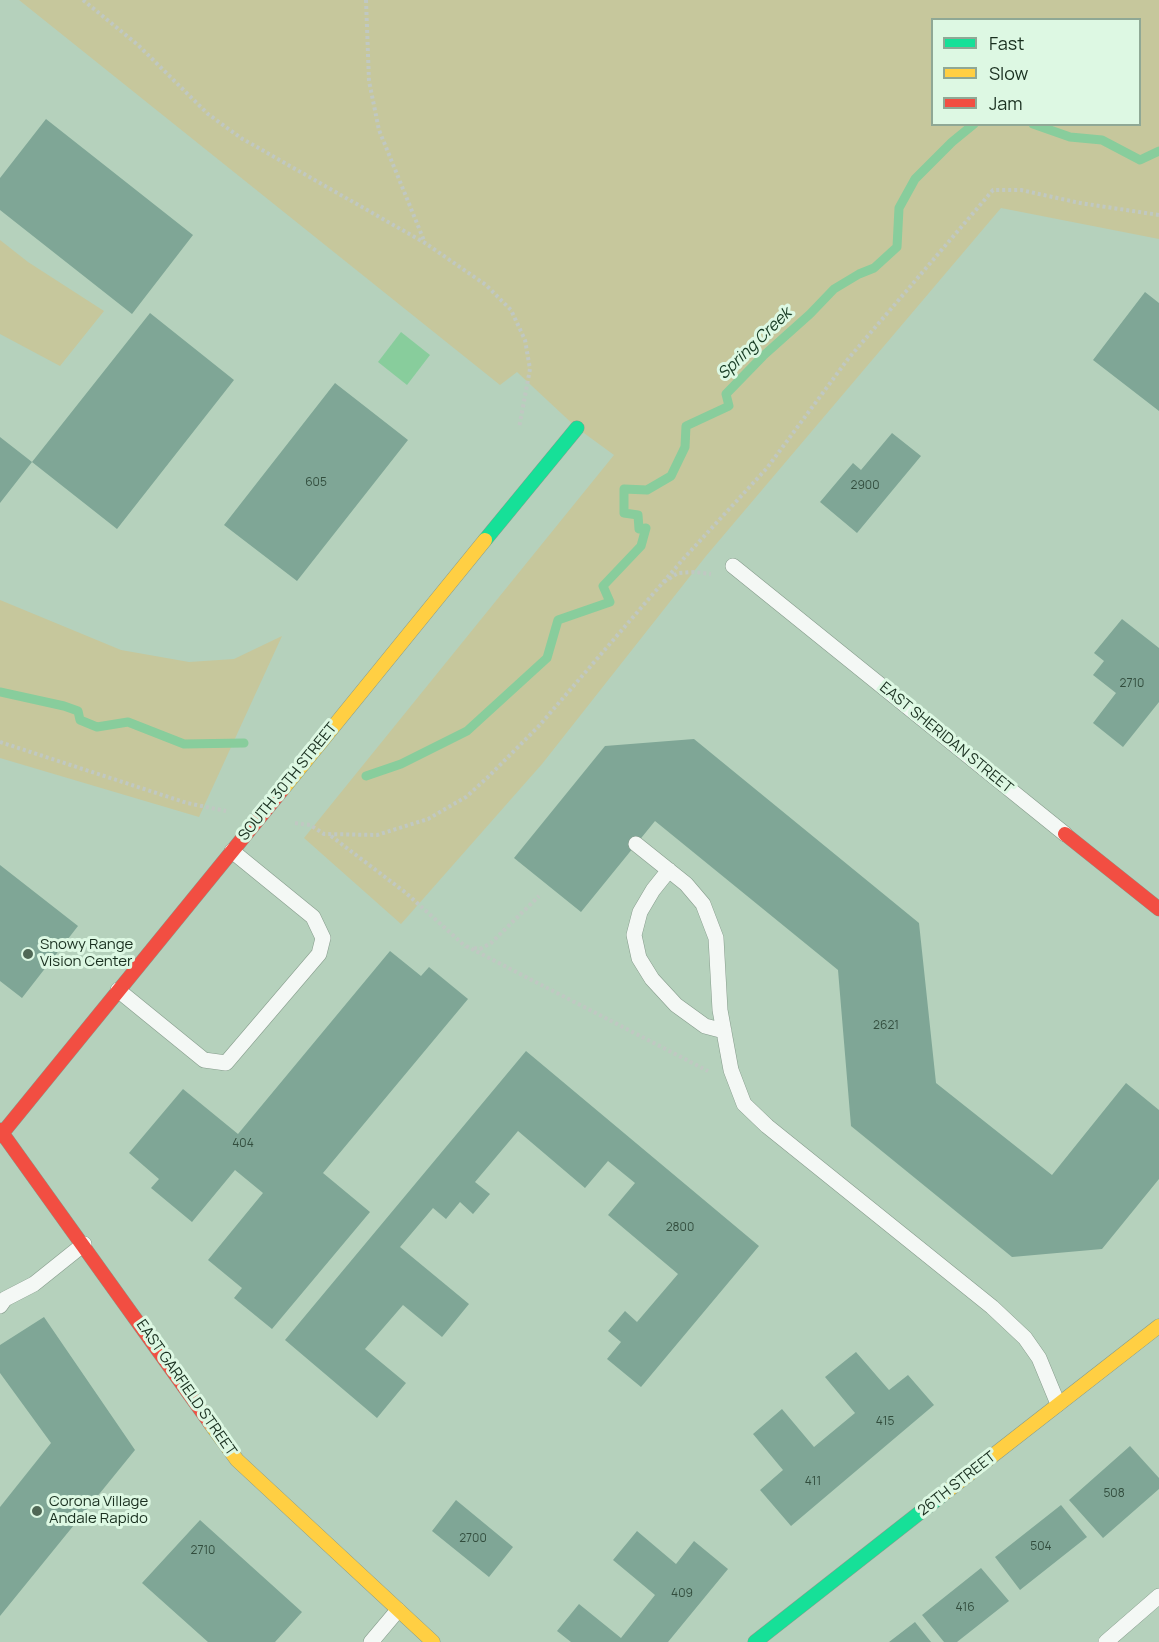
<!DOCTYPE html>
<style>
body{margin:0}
#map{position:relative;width:1159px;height:1642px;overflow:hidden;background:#b5d1bc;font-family:Manrope,sans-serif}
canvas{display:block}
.legend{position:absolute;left:931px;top:18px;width:210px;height:108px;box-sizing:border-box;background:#ddf8e3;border:2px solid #8fa895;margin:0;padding:8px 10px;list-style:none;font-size:18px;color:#192f1f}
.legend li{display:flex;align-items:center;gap:12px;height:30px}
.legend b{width:30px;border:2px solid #8fa895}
</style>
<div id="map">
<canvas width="1159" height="1642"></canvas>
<ul class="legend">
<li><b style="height:8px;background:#16e098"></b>Fast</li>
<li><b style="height:8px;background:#ffcf43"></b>Slow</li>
<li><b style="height:8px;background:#f24e42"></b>Jam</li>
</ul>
</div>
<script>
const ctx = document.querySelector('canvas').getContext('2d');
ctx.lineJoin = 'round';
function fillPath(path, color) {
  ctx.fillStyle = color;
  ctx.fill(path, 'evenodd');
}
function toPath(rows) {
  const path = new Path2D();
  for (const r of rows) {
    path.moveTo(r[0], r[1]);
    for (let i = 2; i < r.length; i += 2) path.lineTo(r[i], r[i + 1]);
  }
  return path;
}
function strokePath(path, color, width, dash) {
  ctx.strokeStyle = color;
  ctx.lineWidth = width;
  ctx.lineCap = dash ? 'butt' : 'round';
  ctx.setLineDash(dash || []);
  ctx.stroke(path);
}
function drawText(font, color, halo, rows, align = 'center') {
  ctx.font = font + ' Manrope,sans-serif';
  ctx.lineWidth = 6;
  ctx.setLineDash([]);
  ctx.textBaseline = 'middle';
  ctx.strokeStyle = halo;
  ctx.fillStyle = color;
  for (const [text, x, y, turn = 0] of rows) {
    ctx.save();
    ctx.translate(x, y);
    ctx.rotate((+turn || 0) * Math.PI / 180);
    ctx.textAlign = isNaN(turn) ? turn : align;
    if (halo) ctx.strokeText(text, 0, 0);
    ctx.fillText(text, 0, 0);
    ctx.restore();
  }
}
fillPath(toPath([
 [19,0,1159,0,1159,239,1001,208,706,556,542,764,401,924,304,838,614,455,577,428,517,372,500,385],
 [932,20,1140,20,1140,124,932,124],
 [0,240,28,262,104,311,60,366,0,334],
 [0,600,121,650,189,662,234,659,282,636,199,817,0,758]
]), '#c6c79c');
fillPath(toPath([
 [401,332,430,355,407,385,378,362]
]), '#88cd9c');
strokePath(toPath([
 [1033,124,1070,137,1102,140,1140,160,1159,151],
 [0,692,64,706,78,711,80,720,97,727,128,722,184,744,244,743],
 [366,776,401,764,467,731,547,658,558,620,610,602,603,586,641,546,646,528,639,529,638,515,624,513,624,489,647,490,671,476,685,447,686,426,729,406,726,394,763,356,810,314,834,289,859,274,874,268,897,247,899,208,915,179,952,142,974,124]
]), '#88cd9c', 9);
fillPath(toPath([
 [46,119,193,235,132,314,0,210,0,178],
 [1145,292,1159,303,1159,411,1093,360],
 [150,313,234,380,117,529,32,462],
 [335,383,408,440,297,581,224,525],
 [892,433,921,456,857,533,820,502,853,463,861,470],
 [0,437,32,462,0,503],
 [1122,619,1159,648,1159,702,1123,747,1093,723,1116,693,1093,675,1104,661,1094,653],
 [694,739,919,923,936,1083,1052,1175,1126,1083,1159,1110,1159,1179,1102,1249,1012,1257,851,1126,838,970,655,821,581,912,514,858,605,746],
 [0,865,78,926,22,998,0,981],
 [390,951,421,976,429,967,468,999,323,1173,370,1212,272,1329,234,1298,242,1288,208,1260,263,1193,235,1170,192,1222,151,1188,159,1179,129,1153,183,1089,238,1134],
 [526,1051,759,1246,641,1387,607,1359,621,1342,608,1331,625,1311,637,1322,678,1274,608,1215,635,1183,608,1161,585,1188,518,1131,475,1182,490,1194,473,1214,460,1202,446,1219,433,1208,400,1247,469,1304,442,1337,403,1305,365,1349,406,1383,377,1418,285,1340],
 [44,1317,135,1450,0,1616,0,1507,51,1443,0,1373,0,1345],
 [856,1352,889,1390,908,1375,934,1405,791,1526,760,1490,783,1470,753,1434,782,1409,814,1447,855,1413,825,1377],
 [1130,1446,1159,1478,1159,1489,1103,1538,1069,1500],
 [456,1500,513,1547,489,1577,432,1531],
 [1061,1505,1087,1537,1020,1590,995,1557],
 [200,1520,302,1612,275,1642,208,1642,142,1583],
 [637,1531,676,1564,694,1541,728,1569,668,1642,571,1642,557,1631,579,1604,621,1638,655,1595,613,1560],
 [981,1568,1009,1601,957,1642,944,1642,922,1615],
 [915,1622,931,1642,889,1642]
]), '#7fa696');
const lane = toPath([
 [733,566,1065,834],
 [636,844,686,884,703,904,716,938,720,1010,731,1070,744,1104,767,1126,992,1307,1025,1338,1039,1358,1058,1404],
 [669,870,653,890,640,912,634,935,639,958,652,979,676,1005,705,1026,724,1031],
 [118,990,204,1060,226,1063,319,954,323,938,313,917,232,851],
 [0,1306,5,1299,34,1284,84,1244],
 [371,1642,398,1610],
 [1106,1642,1159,1596]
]);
const fast = toPath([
 [485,540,577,428],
 [755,1642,941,1496]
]);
const slow = toPath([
 [282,790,485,540],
 [210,1423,237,1460,433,1642],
 [941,1496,1159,1326]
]);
const jam = toPath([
 [1065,834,1159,909],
 [0,1130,210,1423],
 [0,1136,282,790]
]);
strokePath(lane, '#869c8c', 16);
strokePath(fast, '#869c8c', 15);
strokePath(slow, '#869c8c', 15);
strokePath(jam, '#869c8c', 15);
strokePath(toPath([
 [83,0,138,45,208,114,241,138,425,243,486,285,511,310,525,340,530,369,519,428],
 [366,0,369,81,379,130,425,243],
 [664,582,678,573,694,572,711,574],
 [0,742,187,803,226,811],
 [295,823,310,825,324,834,377,835,428,819,466,797,487,778,538,727,685,557,767,468,848,359,993,190,1021,190,1080,203,1159,215],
 [331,836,406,893,466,947],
 [466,946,708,1071],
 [474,948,480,949,491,943,539,896]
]), '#c0c8c2', 4, [3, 3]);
strokePath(lane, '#f4f8f5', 15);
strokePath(fast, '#16e098', 14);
strokePath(slow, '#ffcf43', 14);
strokePath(jam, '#f24e42', 14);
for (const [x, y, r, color] of [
 [28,954,6,"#506856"],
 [37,1511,6,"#506856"]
]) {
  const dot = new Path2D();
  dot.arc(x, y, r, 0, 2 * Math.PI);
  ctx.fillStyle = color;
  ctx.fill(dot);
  strokePath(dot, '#ddf8e3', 2);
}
drawText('12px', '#324d3d', null, [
 ["605",316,483],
 ["2900",865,486],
 ["2710",1132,684],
 ["2621",886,1026],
 ["404",243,1144],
 ["2800",680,1228],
 ["415",885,1422],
 ["411",813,1482],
 ["508",1114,1494],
 ["2700",473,1539],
 ["504",1041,1547],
 ["2710",203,1551],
 ["409",682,1594],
 ["416",965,1608]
]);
drawText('15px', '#192f1f', '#ddf8e3', [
 ["EAST SHERIDAN STREET",946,738,39],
 ["SOUTH 30TH STREET",288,782,-51],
 ["EAST GARFIELD STREET",186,1388,55],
 ["26TH STREET",957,1484,-38]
]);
drawText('15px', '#192f1f', '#ddf8e3', [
 ["Snowy Range",40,945],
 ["Vision Center",40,962],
 ["Corona Village",49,1502],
 ["Andale Rapido",49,1519]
], 'left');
drawText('italic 16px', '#153a22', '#ddf8e3', [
 ["Spring Creek",755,344,-44]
]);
</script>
